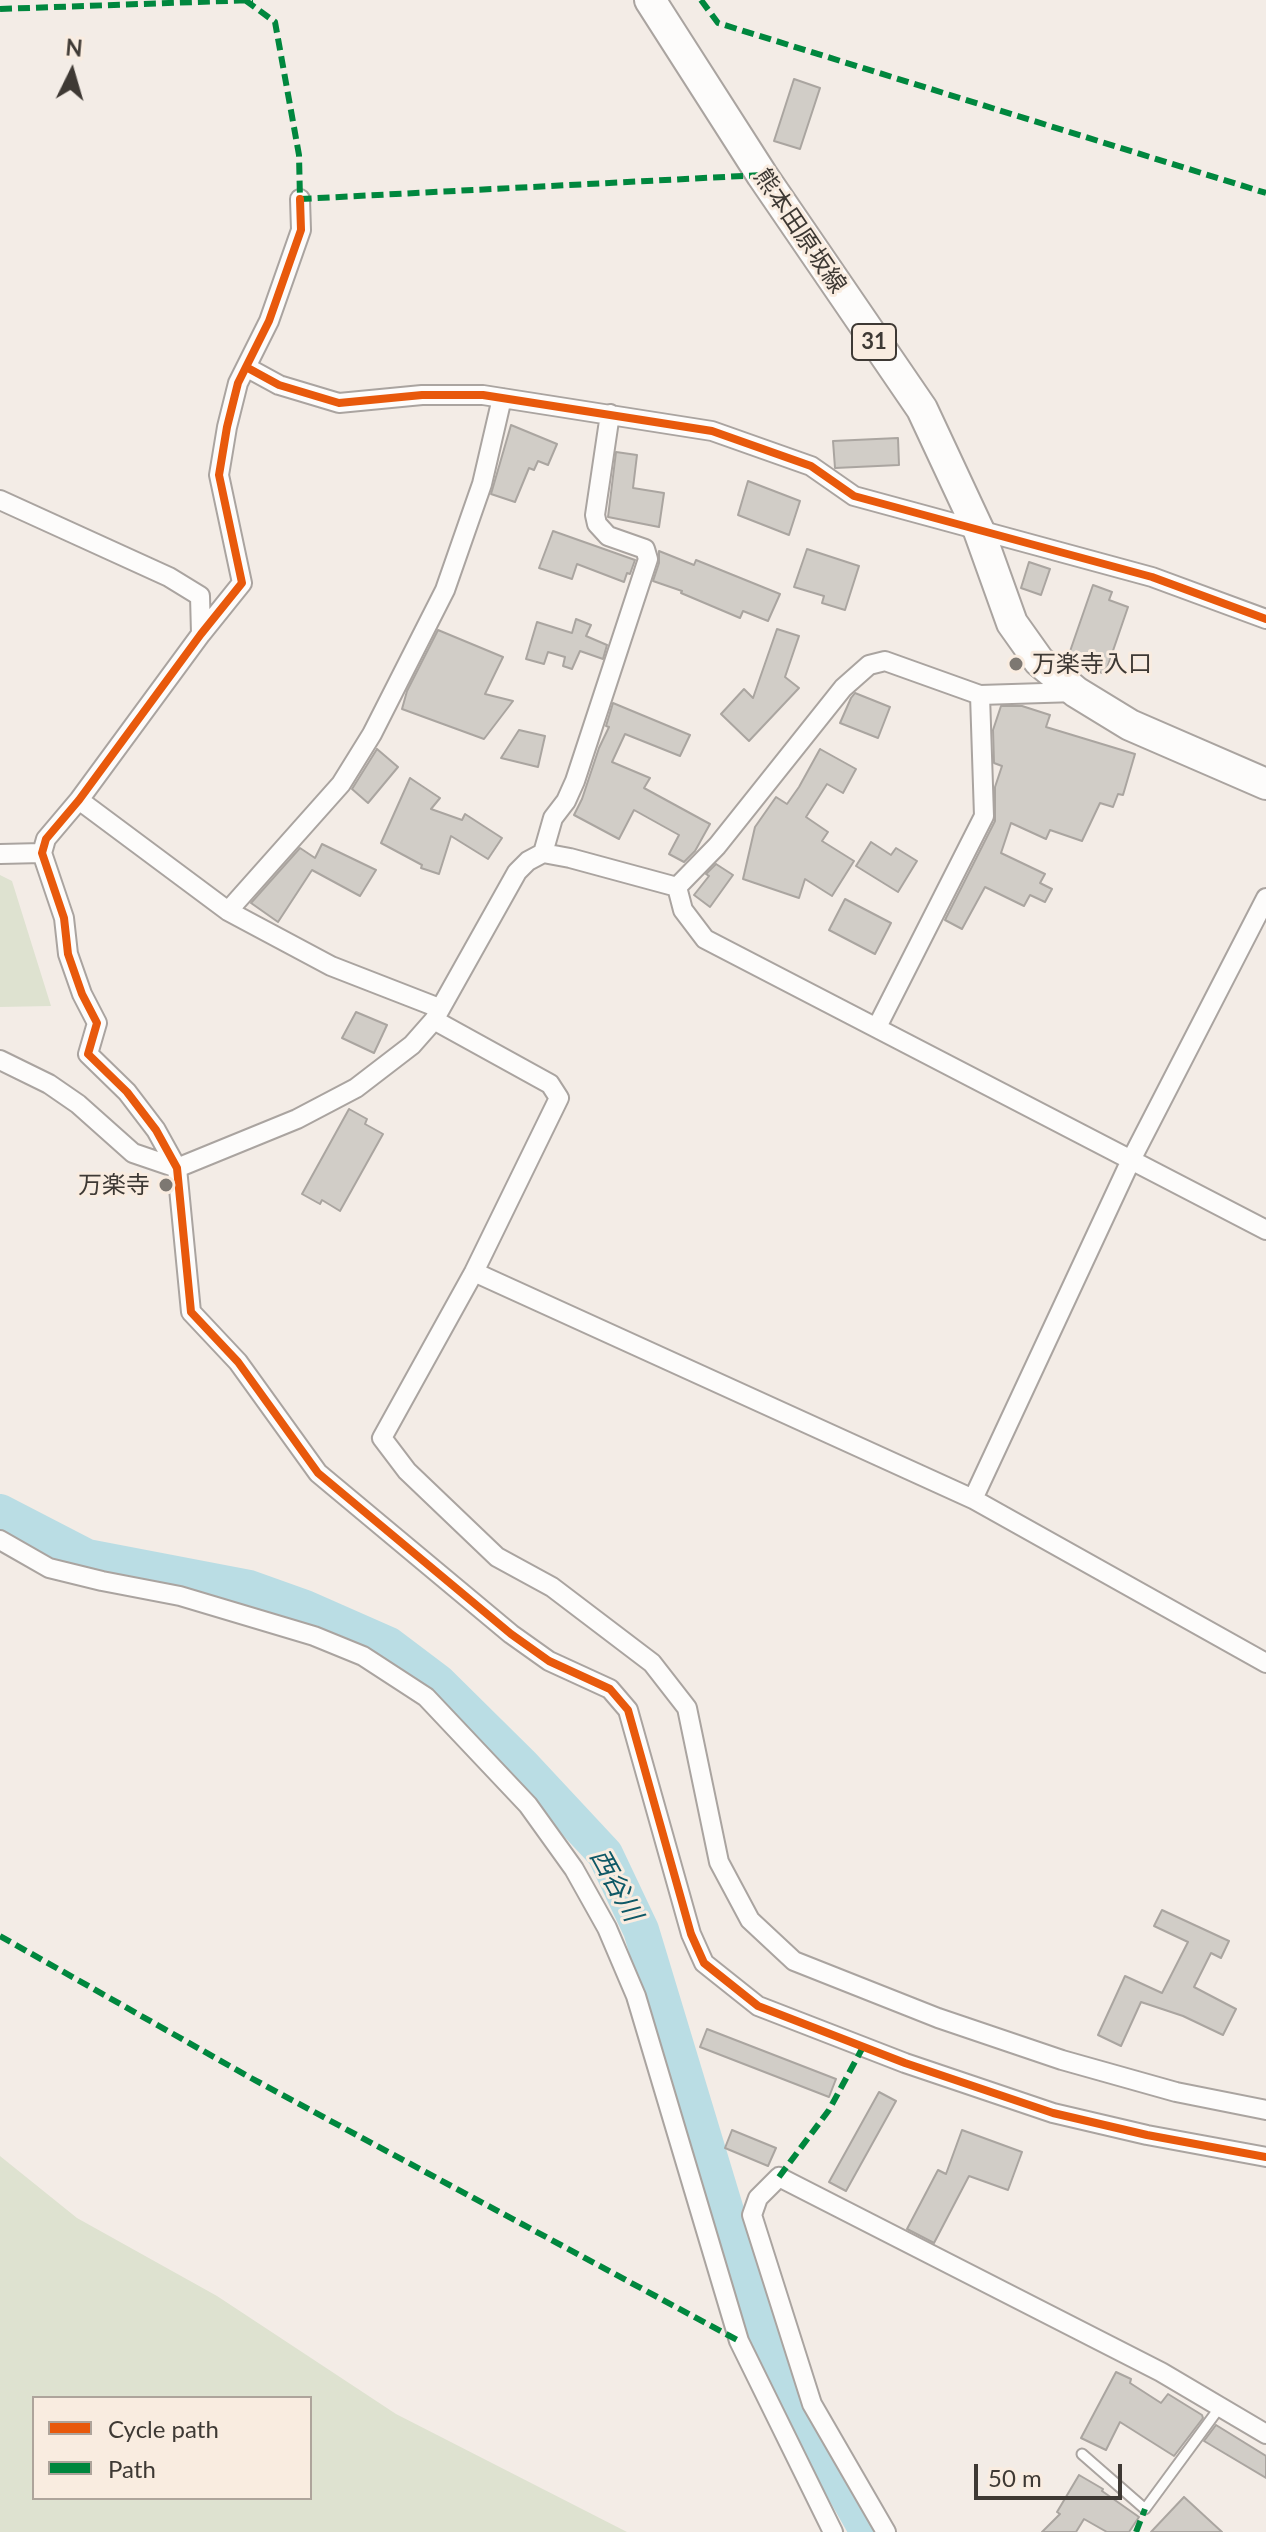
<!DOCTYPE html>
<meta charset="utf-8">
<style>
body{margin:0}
#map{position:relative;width:1266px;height:2532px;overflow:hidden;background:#f3ece6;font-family:Lato,sans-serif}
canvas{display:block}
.legend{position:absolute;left:32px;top:2396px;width:280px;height:104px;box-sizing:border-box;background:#f9ece0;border:2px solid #aea49b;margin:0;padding:10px 14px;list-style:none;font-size:24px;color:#3e3934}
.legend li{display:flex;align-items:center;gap:16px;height:40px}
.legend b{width:40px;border:2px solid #aea49b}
.north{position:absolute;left:32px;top:32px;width:80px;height:80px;-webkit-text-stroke:6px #f9ece0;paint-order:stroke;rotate:5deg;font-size:22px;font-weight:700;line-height:32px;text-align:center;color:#3e3934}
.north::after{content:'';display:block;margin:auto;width:28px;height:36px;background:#3e3934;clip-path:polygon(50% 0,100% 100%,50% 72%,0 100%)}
.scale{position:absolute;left:974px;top:2464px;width:148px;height:36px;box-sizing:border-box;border:4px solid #3e3934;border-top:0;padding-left:10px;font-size:24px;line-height:28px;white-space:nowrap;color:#3e3934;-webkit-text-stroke:6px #f9ece0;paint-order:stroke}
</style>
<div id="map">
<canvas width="1266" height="2532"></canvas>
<ul class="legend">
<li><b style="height:10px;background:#e8590c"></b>Cycle path</li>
<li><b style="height:10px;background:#00873e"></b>Path</li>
</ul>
<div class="north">N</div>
<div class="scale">50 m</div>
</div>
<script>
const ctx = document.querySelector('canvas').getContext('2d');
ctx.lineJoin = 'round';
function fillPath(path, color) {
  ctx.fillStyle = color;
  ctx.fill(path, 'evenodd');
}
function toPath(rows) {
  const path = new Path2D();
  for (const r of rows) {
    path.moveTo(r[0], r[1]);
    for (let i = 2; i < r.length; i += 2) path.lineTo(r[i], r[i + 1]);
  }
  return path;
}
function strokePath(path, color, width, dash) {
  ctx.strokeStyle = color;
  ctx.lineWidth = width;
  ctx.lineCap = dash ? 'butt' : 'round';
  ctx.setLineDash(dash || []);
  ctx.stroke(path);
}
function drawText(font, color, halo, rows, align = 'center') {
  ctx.font = font + ' Lato,"Noto Sans JP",sans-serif';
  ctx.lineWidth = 6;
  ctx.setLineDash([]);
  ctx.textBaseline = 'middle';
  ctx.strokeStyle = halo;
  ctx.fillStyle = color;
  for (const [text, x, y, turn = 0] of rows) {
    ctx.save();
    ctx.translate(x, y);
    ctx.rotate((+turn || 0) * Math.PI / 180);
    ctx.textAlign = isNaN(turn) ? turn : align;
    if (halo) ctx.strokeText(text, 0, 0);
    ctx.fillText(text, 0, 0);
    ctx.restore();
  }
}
fillPath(toPath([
 [0,875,12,881,51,1006,0,1007],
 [0,2156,77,2218,217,2296,396,2414,627,2532,0,2532],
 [310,2398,310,2498,34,2498,34,2398]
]), '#dee2d0');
strokePath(toPath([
 [0,1512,87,1557,249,1588,305,1608,389,1645,438,1682,522,1765,605,1854,641,1930,772,2363,868,2532]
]), '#badde4', 36);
const building = toPath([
 [794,79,820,88,800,149,774,141,794,79],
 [511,425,557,444,548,465,538,461,534,470,529,468,515,502,491,494,511,425],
 [898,438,899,465,835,468,833,441,898,438],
 [616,452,637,455,633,488,664,493,659,527,608,517,616,452],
 [748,481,800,501,789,535,738,515,748,481],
 [553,531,635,560,630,574,627,573,624,582,577,564,572,579,539,568,553,531],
 [807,549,859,566,845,610,822,603,824,596,794,587,807,549],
 [659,551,694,565,696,560,780,594,768,621,743,611,740,618,681,593,682,591,653,581,659,563,659,551],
 [1029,562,1050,569,1041,595,1021,588,1029,562],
 [1093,585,1112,592,1109,600,1128,607,1105,674,1067,660,1093,585],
 [576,619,591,625,586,636,607,645,603,659,580,651,572,669,563,666,565,657,548,652,544,664,526,659,537,622,572,633,576,619],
 [777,629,799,636,785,677,799,688,749,741,721,714,744,689,753,698,777,629],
 [438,630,503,657,485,694,513,701,484,739,402,709,407,691,438,630],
 [855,693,890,707,878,738,840,723,851,698,855,693],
 [613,703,690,735,680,756,625,734,612,762,650,778,644,788,710,824,695,851,684,862,669,854,679,835,634,810,619,839,574,815,582,799,599,748,609,727,606,726,613,703],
 [1001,706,1022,706,1050,715,1046,727,1135,754,1123,795,1118,794,1113,807,1100,803,1082,841,1050,830,1046,839,1011,823,1001,853,1045,874,1040,883,1052,889,1045,902,1030,895,1024,906,985,887,962,929,945,920,995,821,995,787,1002,766,994,763,993,730,1001,706],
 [519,730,545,736,538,767,501,758,519,730],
 [377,749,398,767,368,803,352,789,377,749],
 [820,749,856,769,843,793,827,784,806,817,828,832,822,841,854,861,832,896,805,879,799,898,743,879,755,827,776,797,787,804,799,787,820,749],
 [410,778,440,798,431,809,462,820,465,814,502,838,488,859,451,836,439,874,421,868,422,865,381,843,410,778],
 [871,842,891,855,896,848,917,861,898,892,856,866,871,842],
 [322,844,376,870,360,896,312,870,278,922,251,903,300,848,315,858,322,844],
 [716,864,733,875,710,907,694,895,709,876,706,874,716,864],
 [845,899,891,923,875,954,829,930,845,899],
 [356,1012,387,1025,374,1053,342,1038,356,1012],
 [349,1109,367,1119,365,1124,383,1134,340,1211,322,1200,320,1204,302,1194,349,1109],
 [1162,1910,1229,1941,1221,1958,1211,1953,1194,1987,1236,2009,1223,2035,1183,2016,1141,2002,1121,2046,1098,2035,1125,1976,1162,1993,1188,1942,1154,1926,1162,1910],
 [707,2029,836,2079,829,2097,700,2047,707,2029],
 [879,2092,896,2101,846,2191,829,2182,879,2092],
 [732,2130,776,2148,768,2166,725,2148,732,2130],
 [962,2130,1022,2152,1008,2190,969,2176,934,2243,907,2229,938,2170,946,2174,962,2130],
 [1116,2372,1131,2379,1130,2383,1161,2403,1168,2394,1202,2415,1203,2418,1174,2456,1120,2422,1106,2450,1081,2438,1116,2372],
 [1216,2425,1266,2456,1266,2478,1204,2441,1216,2425],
 [1079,2475,1103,2489,1102,2491,1139,2517,1129,2532,1107,2532,1084,2519,1076,2532,1042,2532,1060,2514,1057,2512,1079,2475],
 [1184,2497,1222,2532,1151,2532,1184,2497]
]);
fillPath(building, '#d1cdc7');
strokePath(building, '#aaa5a0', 2);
const lane = toPath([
 [1082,2454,1145,2509,1220,2407]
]);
const street = toPath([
 [300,199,301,230,269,321,238,383,227,427,219,475,242,583,201,634,79,800,46,839,42,853,64,918,68,954,82,994,97,1023,88,1054,127,1092,156,1130,177,1168,191,1312,238,1362,318,1473,511,1634,549,1661,610,1689,628,1710,691,1934,704,1963,758,2006,905,2063,1053,2113,1147,2135,1266,2157],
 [246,367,279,385,339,403,422,395,483,395,712,431,811,466,854,496,1152,577,1266,619],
 [0,500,169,577,200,596,201,634],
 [79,800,228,911,331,966,439,1008],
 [543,853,553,818,566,801,575,781,648,559,645,549,608,536,597,524,595,515,610,414],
 [0,854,42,853],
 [677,887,683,910,705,939,1266,1230],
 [677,887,717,846,843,688,869,665,885,661,980,695,1076,692],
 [228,911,341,784,372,734,445,590,482,484,502,398],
 [434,1020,550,1084,559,1098,474,1272,382,1438,407,1471,497,1557,552,1587,652,1663,687,1708,719,1862,750,1920,794,1961,938,2018,1062,2060,1176,2092,1266,2110],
 [877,1027,984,816,980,695],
 [0,1060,49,1084,78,1104,133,1153,177,1168,297,1119,356,1088,412,1045,434,1020,517,872,528,861,543,853,570,858,677,887],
 [474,1272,973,1499,1266,1663],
 [973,1499,1131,1160,1266,898],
 [0,1540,49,1568,102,1581,180,1596,314,1636,363,1656,426,1697,528,1805,574,1869,607,1928,636,1996,739,2341,833,2532],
 [886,2532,812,2404,752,2215,758,2198,779,2177,1161,2372,1266,2434]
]);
const primary = toPath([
 [650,0,762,175,922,409,979,531,1012,623,1039,661,1076,692,1130,725,1266,784]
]);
strokePath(lane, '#aaa4a0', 13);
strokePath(street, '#aaa4a0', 22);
strokePath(primary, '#aaa4a0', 34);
strokePath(lane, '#fdfcfb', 9);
strokePath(street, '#fdfcfb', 18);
strokePath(primary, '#fdfcfb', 30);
strokePath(toPath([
 [245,0,275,22,299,155,300,199,762,175],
 [701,0,718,23,1266,193],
 [0,9,253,0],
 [0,1936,251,2078,739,2341],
 [779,2177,829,2110,863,2047],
 [1136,2532,1145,2509]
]), '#00873e', 6, [12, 6]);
strokePath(toPath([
 [300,199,301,230,269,321,238,383,227,427,219,475,242,583,201,634,79,800,46,839,42,853,64,918,68,954,82,994,97,1023,88,1054,127,1092,156,1130,177,1168,191,1312,238,1362,318,1473,511,1634,549,1661,610,1689,628,1710,691,1934,704,1963,758,2006,905,2063,1053,2113,1147,2135,1266,2157],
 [246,367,279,385,339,403,422,395,483,395,712,431,811,466,854,496,1152,577,1266,619]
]), '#e8590c', 8);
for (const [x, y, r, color] of [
 [1016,664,8,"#7d7872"],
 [166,1185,8,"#7d7872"]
]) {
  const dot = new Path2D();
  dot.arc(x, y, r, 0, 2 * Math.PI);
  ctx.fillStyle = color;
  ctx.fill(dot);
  strokePath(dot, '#f9ece0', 3);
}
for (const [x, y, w] of [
 [874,342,44]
]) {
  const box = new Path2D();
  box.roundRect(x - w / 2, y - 18, w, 36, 6);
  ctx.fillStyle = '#f9ece0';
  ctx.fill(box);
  strokePath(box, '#3e3934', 2);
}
drawText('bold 22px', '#3e3934', null, [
 ["31",874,342]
]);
drawText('24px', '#3e3934', '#f9ece0', [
 ["熊本田原坂線",800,231,56]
]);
drawText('24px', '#3e3934', '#f9ece0', [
 ["万楽寺入口",1032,664],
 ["万楽寺",150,1185,"right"]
], 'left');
drawText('italic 26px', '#0e5866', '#f9ece0', [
 ["西谷川",616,1885,61]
]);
</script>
